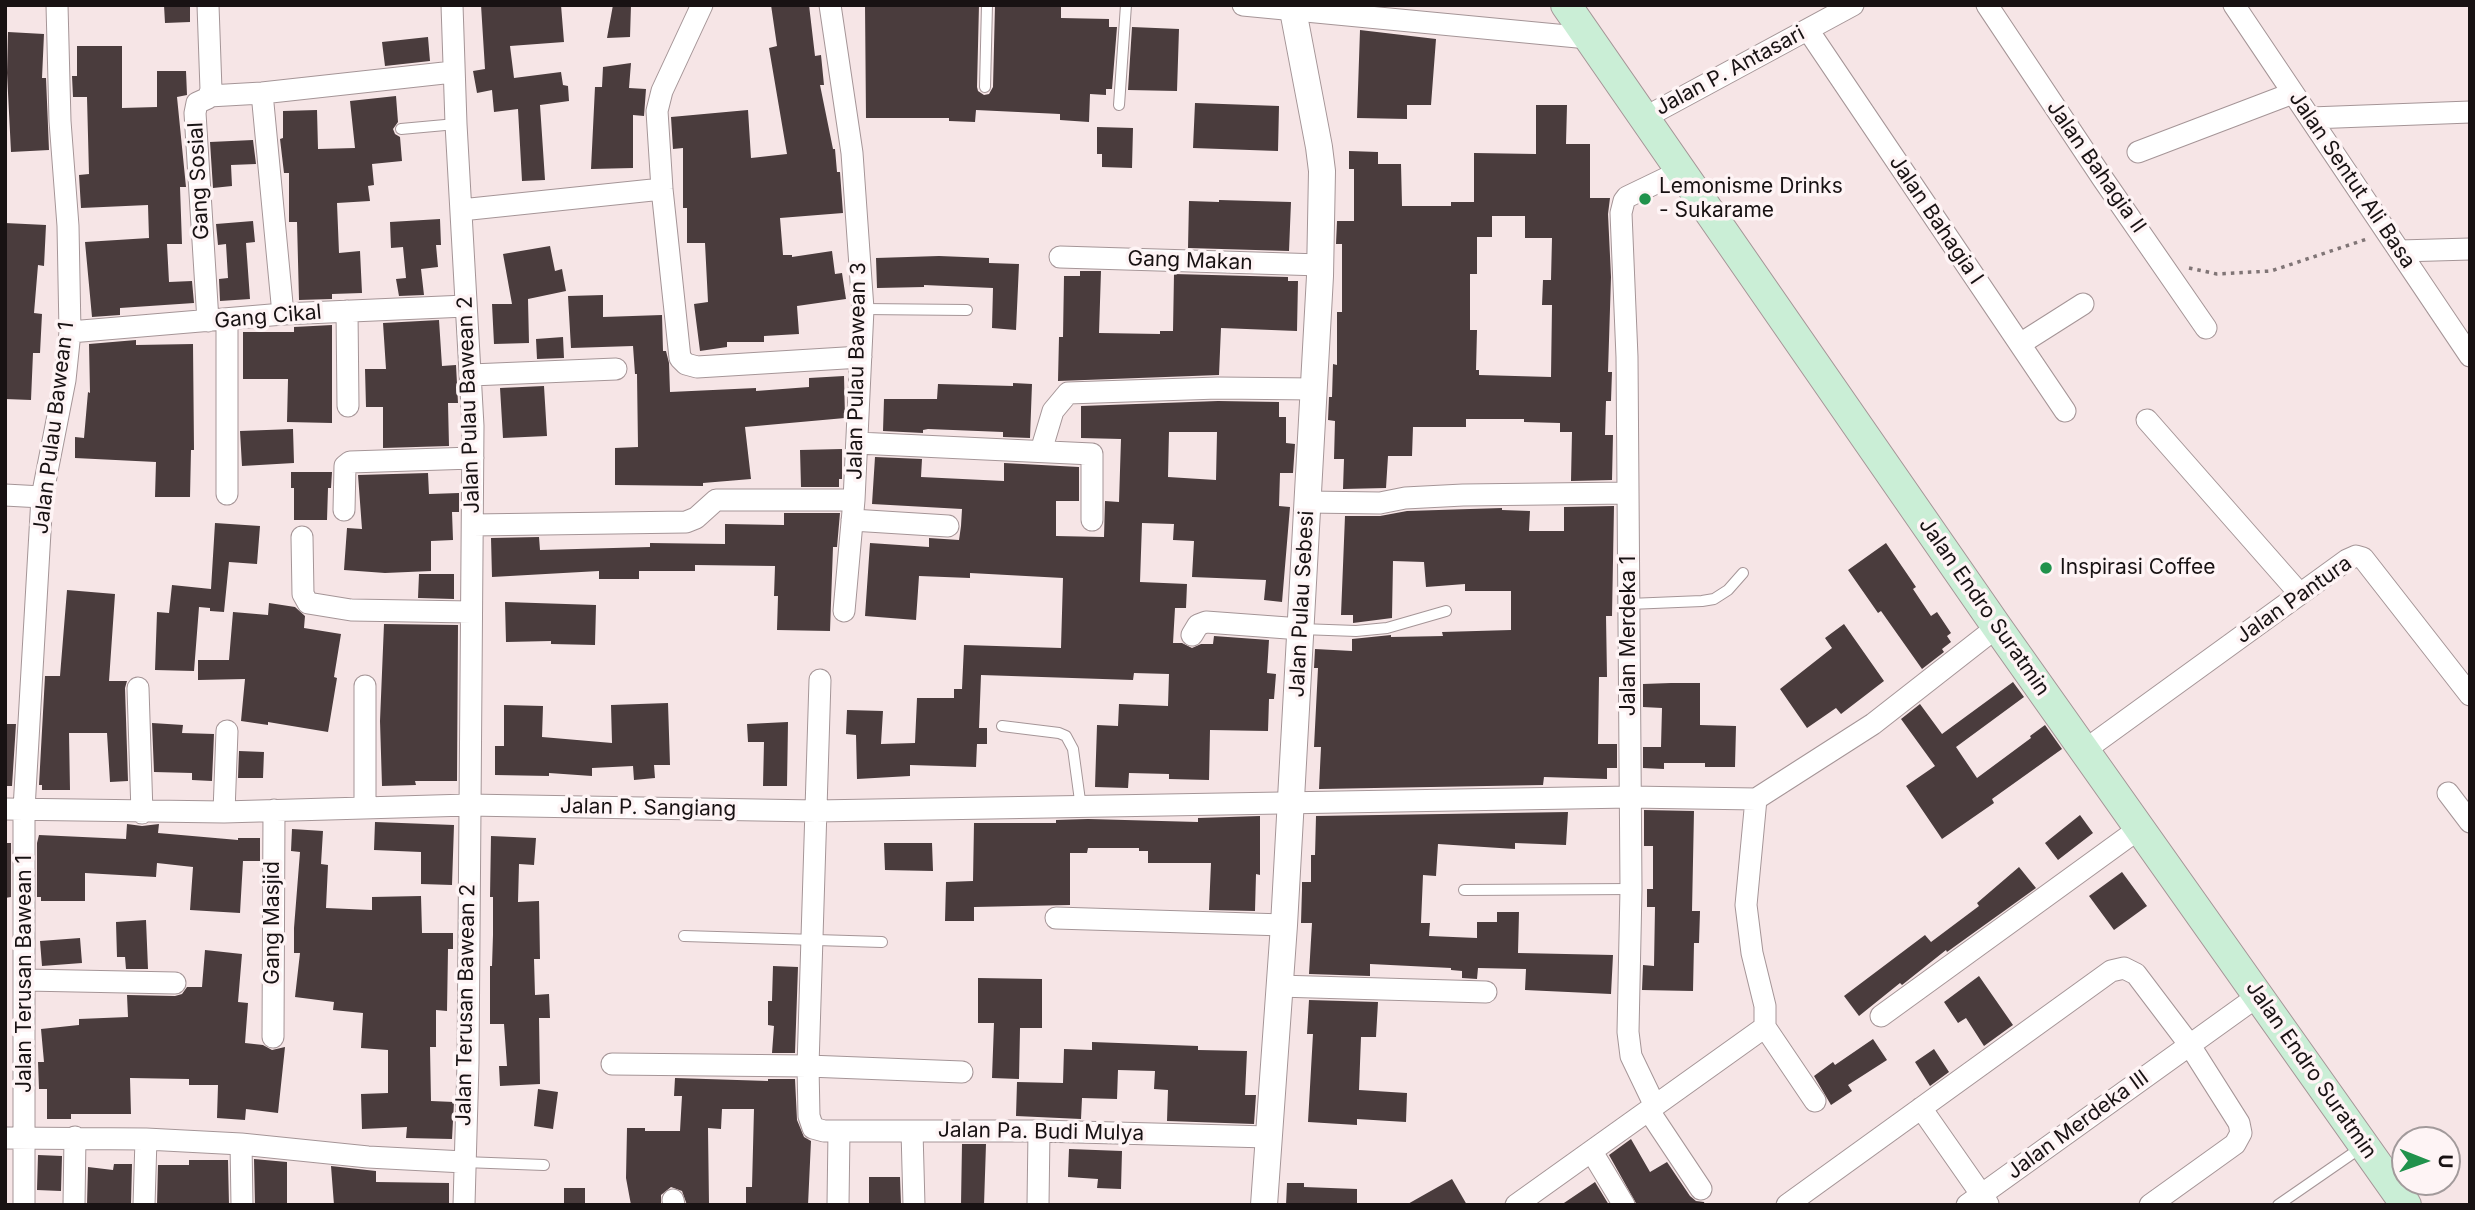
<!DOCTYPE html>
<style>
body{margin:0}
#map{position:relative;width:2475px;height:1210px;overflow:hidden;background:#f6e5e6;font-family:Inter,sans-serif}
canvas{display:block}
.frame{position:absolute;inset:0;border:7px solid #181213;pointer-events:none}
.north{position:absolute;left:2391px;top:1126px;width:70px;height:70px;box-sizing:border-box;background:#fef4f5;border:2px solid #a29a9b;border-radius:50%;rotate:91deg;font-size:19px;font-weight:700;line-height:28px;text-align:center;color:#181213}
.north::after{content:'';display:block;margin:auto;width:24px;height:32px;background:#21924c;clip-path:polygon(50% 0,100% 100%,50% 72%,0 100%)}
</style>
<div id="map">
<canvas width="2475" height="1210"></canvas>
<div class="frame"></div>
<div class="north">U</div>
</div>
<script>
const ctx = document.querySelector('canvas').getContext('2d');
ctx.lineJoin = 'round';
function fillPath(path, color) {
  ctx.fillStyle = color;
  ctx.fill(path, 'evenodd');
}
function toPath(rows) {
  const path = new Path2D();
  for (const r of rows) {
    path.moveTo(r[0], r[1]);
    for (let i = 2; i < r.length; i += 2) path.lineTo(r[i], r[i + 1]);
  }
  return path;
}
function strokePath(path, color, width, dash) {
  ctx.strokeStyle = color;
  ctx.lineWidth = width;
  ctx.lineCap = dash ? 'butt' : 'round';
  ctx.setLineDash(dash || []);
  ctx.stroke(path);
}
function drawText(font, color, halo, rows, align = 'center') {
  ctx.font = font + ' Inter,sans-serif';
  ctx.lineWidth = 7;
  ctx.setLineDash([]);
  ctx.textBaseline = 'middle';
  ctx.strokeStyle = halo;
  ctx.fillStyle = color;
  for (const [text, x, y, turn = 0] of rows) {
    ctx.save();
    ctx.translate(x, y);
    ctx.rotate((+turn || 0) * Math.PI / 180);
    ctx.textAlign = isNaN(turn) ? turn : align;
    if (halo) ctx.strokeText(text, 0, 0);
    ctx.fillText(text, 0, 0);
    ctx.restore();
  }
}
fillPath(toPath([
 [164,5,190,5,190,22,165,23],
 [481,5,561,5,564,42,510,46,514,78,561,72,563,85,568,86,569,101,540,105,545,180,522,181,518,109,494,112,492,90,477,93,473,71,485,69],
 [613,5,631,5,630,37,607,38],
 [771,5,809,5,815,56,821,55,824,85,820,85,833,149,835,149,837,172,840,172,843,213,780,218,783,255,792,255,792,257,832,251,835,274,842,273,846,299,797,306,799,334,764,336,764,342,727,342,727,347,700,351,694,304,708,302,705,243,687,243,687,208,683,208,683,148,673,149,671,117,748,110,751,158,787,154,769,48,777,46],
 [865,5,979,5,977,87,978,91,984,95,989,94,993,87,995,5,1061,5,1061,18,1109,19,1109,27,1117,27,1112,89,1106,89,1106,95,1090,94,1089,122,1060,120,1060,114,976,110,975,122,949,121,949,118,866,118],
 [1132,27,1179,29,1177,91,1128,90],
 [1360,30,1436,39,1431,105,1407,105,1407,119,1357,118],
 [8,32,44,34,42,78,46,78,49,150,11,152,7,73],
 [428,37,430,61,385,66,382,42],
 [77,46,122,46,122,108,157,107,157,71,186,71,187,95,177,97,186,187,180,187,182,244,167,244,169,282,192,281,194,303,120,308,120,315,92,317,85,242,149,238,148,205,81,208,79,175,89,174,87,97,73,97,72,76,77,76],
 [631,63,629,88,646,89,644,116,633,115,633,168,591,169,595,87,602,87,603,67],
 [396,96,398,122,393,129,395,134,400,137,402,161,372,164,374,185,368,186,370,201,337,203,339,253,360,251,362,293,332,294,332,299,299,300,297,222,289,222,289,173,284,173,280,139,283,138,283,111,317,110,318,149,355,148,350,101],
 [1195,103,1279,106,1278,151,1193,148],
 [1536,105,1567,105,1566,144,1590,144,1590,198,1610,198,1608,214,1611,277,1608,372,1612,372,1611,401,1606,401,1605,435,1613,435,1612,480,1571,481,1572,432,1560,432,1560,423,1524,422,1524,419,1466,419,1466,427,1413,427,1412,456,1388,456,1386,488,1343,489,1344,459,1334,459,1335,421,1328,420,1329,397,1332,397,1333,364,1337,365,1337,312,1342,312,1342,244,1336,244,1337,221,1354,221,1354,169,1349,169,1349,151,1378,152,1378,164,1401,164,1402,206,1451,206,1451,202,1474,202,1474,153,1536,154],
 [1492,216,1525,216,1525,238,1552,238,1551,280,1543,280,1542,305,1552,305,1551,377,1479,375,1479,370,1476,370,1477,330,1470,330,1470,274,1477,274,1477,237,1492,237],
 [1097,127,1133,128,1132,168,1102,167,1102,154,1097,154],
 [253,140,256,164,231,165,232,186,213,188,210,142],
 [1219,200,1291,202,1289,251,1188,248,1189,201,1219,202],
 [440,219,441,245,436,245,438,267,421,269,424,295,399,296,396,279,406,278,403,247,391,248,390,222],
 [253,221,255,242,246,243,250,299,220,301,219,279,228,278,226,244,218,245,216,224],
 [5,223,46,225,44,266,38,265,34,313,42,314,40,353,33,353,31,400,5,399],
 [550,246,555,271,562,269,566,291,528,299,529,343,494,344,492,304,512,304,503,254],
 [939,256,989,258,989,263,1019,264,1016,330,992,328,993,288,924,285,924,287,877,288,876,258],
 [1080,271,1101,271,1099,333,1160,334,1160,331,1173,331,1174,274,1288,277,1288,281,1298,281,1297,331,1221,328,1219,375,1058,381,1059,337,1063,337,1064,276,1080,276],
 [603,295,603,317,662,315,663,351,666,351,669,363,670,392,756,388,756,391,809,387,809,378,844,376,845,418,745,427,751,479,703,483,703,486,615,485,615,448,638,447,637,374,635,374,633,346,571,348,568,296],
 [439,320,442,366,456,365,458,403,448,403,449,446,383,448,383,407,366,407,365,369,386,369,383,323],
 [332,325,332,423,287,422,288,379,243,379,243,332,294,332,294,327],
 [563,337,564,358,537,359,536,339],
 [136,340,136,345,193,344,194,450,191,450,190,497,155,497,156,462,75,458,75,437,84,438,88,392,90,393,89,344],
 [1013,383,1032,384,1030,438,1003,437,1003,432,928,429,923,430,923,433,883,431,884,399,937,399,938,384,1013,386],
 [544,386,547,436,503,438,500,388],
 [1218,401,1279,402,1279,417,1286,417,1286,443,1295,444,1293,473,1280,473,1279,506,1290,507,1282,602,1264,600,1266,580,1192,577,1194,541,1173,540,1174,524,1142,523,1140,582,1187,584,1186,608,1175,608,1173,643,1182,643,1192,648,1201,644,1213,644,1214,636,1269,640,1267,673,1276,674,1274,699,1269,699,1268,731,1210,730,1209,780,1169,779,1169,774,1129,773,1128,788,1095,787,1097,725,1118,726,1119,704,1168,706,1169,674,1134,673,1133,680,981,675,979,728,987,728,987,744,977,744,976,767,910,765,910,776,857,779,856,735,846,734,847,710,883,711,881,744,915,743,917,698,954,698,954,689,962,689,964,645,1061,648,1063,578,970,573,970,578,919,576,916,620,865,616,870,543,929,547,929,538,959,540,961,526,962,509,872,504,875,457,922,459,921,477,1004,481,1004,463,1079,467,1079,501,1056,501,1056,536,1104,537,1105,501,1119,502,1121,439,1081,438,1081,406],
 [1169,432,1217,432,1216,480,1168,477],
 [293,429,294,463,242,466,240,431],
 [842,449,842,479,839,479,839,487,801,487,800,450],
 [291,472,332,472,331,488,328,488,327,520,294,520,294,488,291,488],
 [428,473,429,494,459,493,459,512,452,512,453,540,431,541,431,571,385,573,344,570,347,528,362,529,358,475],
 [1614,506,1612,616,1606,616,1607,677,1599,677,1598,744,1617,744,1617,768,1607,768,1607,779,1544,777,1543,785,1319,789,1321,747,1314,747,1318,668,1314,668,1315,649,1352,651,1352,639,1391,635,1391,637,1443,636,1442,632,1511,630,1511,591,1465,591,1465,584,1426,587,1424,562,1393,561,1392,618,1353,623,1353,615,1341,615,1345,516,1380,516,1407,511,1502,508,1502,510,1530,511,1529,531,1564,531,1564,507],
 [784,513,840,513,837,547,833,547,830,631,777,630,778,596,774,596,775,566,695,565,695,571,639,571,639,579,599,579,599,571,492,577,491,538,539,537,540,550,650,547,650,543,725,544,725,524,784,525],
 [215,523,260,526,257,564,229,562,224,612,210,611,210,608,199,607,194,671,155,670,157,612,169,613,172,585,211,589],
 [1886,543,1916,587,1913,589,1931,616,1937,612,1951,633,1947,636,1951,642,1942,649,1944,652,1922,669,1881,611,1878,613,1848,570],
 [419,574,454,574,454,599,418,598],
 [67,590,115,594,109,681,127,681,125,688,128,781,110,782,107,733,69,733,70,790,42,790,42,785,39,785,45,676,60,676],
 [505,602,596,605,595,645,551,644,551,641,506,642],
 [269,603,295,607,305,616,304,628,341,634,334,677,337,678,328,732,268,722,268,725,241,721,245,679,198,680,198,660,229,660,233,612,268,615],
 [384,624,458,625,457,781,415,781,416,785,382,786,380,721],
 [1844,624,1884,681,1841,714,1836,708,1807,728,1780,689,1832,648,1825,638],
 [2013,682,2024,697,1956,747,1977,778,2031,738,2030,736,2045,725,2062,749,1992,799,1994,803,1942,839,1906,786,1935,766,1901,719,1920,704,1942,734],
 [1671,683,1700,683,1700,725,1736,726,1735,767,1705,767,1705,763,1664,763,1664,769,1643,768,1643,747,1661,747,1662,708,1643,707,1643,684],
 [668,703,670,765,654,765,655,778,634,780,633,766,592,768,592,776,549,773,549,776,495,775,495,746,504,746,504,705,543,706,542,737,612,743,611,705],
 [788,722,787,786,763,786,764,742,748,742,747,724],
 [152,723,183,725,182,733,214,734,212,781,192,780,192,773,154,772],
 [5,724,16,724,12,786,5,786],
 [239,751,264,752,263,778,238,778],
 [1644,810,1694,811,1692,911,1700,911,1699,943,1694,943,1693,991,1642,990,1643,965,1654,966,1655,907,1647,907,1647,889,1653,889,1653,846,1644,846],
 [1568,812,1566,845,1515,843,1515,849,1438,844,1436,876,1423,875,1421,923,1430,923,1429,936,1477,938,1477,922,1497,922,1497,912,1519,912,1518,953,1613,955,1611,994,1525,990,1526,969,1478,968,1477,979,1462,978,1462,971,1451,970,1451,968,1370,964,1370,976,1309,974,1312,923,1301,923,1302,889,1302,882,1311,882,1311,855,1315,855,1316,816],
 [2080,815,2093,833,2058,860,2045,843],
 [1260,816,1260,875,1256,874,1255,911,1209,910,1211,863,1148,863,1148,851,1139,851,1139,848,1088,848,1087,853,1070,853,1070,905,974,907,974,921,945,921,946,882,973,881,974,823,1056,823,1056,820,1088,819,1198,822,1198,818],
 [375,822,454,825,452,885,421,884,421,852,374,850],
 [127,824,142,826,159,824,158,833,238,840,238,838,260,838,260,861,243,861,240,913,190,910,193,867,157,863,156,877,85,873,85,901,41,901,41,897,37,897,37,843,39,835,126,839],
 [292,829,323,831,321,864,328,865,326,908,372,910,372,897,421,896,422,933,453,933,453,949,448,949,447,1011,436,1010,436,1047,430,1047,431,1101,454,1102,452,1139,406,1138,407,1127,362,1129,361,1094,388,1093,388,1050,361,1048,363,1013,333,1010,334,1002,295,997,300,953,294,953,294,928,300,852,291,851],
 [491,836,536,838,534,865,519,864,518,902,539,901,540,959,534,959,535,995,549,994,550,1018,539,1018,540,1084,500,1086,499,1066,507,1066,504,1024,490,1024,490,966,492,966,493,935,493,897,490,897],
 [5,843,11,843,11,897,5,898],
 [884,843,932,843,933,871,885,870],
 [2019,867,2036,888,1947,952,1946,950,1902,985,1900,983,1859,1016,1844,996,1925,935,1931,942,1979,906,1977,903],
 [2122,872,2147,906,2114,930,2089,896],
 [146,920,148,969,126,969,125,957,117,957,116,922],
 [80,938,82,963,42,966,40,941],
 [205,950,242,954,238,1002,248,1003,245,1043,263,1045,272,1050,285,1047,278,1113,246,1109,245,1120,217,1118,218,1085,189,1085,189,1079,130,1078,131,1114,71,1114,71,1119,47,1119,47,1089,39,1089,38,1062,44,1062,41,1029,79,1025,79,1019,128,1017,127,995,175,996,182,994,187,987,202,987],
 [773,966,798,967,795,1053,772,1053,774,1026,768,1025,768,1001,772,1001],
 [1979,976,2013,1025,1984,1046,1966,1018,1958,1023,1944,1002],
 [978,978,1042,979,1042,1028,1020,1028,1019,1079,992,1078,994,1023,978,1023],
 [1309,1000,1378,1002,1376,1037,1361,1037,1359,1090,1407,1093,1406,1122,1357,1119,1357,1125,1308,1122,1313,1034,1307,1034],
 [1873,1039,1887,1060,1848,1085,1852,1091,1831,1105,1814,1076,1833,1062,1835,1065],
 [1092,1042,1198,1046,1198,1050,1247,1051,1245,1095,1256,1095,1254,1124,1167,1121,1168,1090,1154,1089,1155,1071,1118,1070,1117,1099,1082,1098,1081,1119,1016,1116,1017,1082,1063,1083,1064,1049,1092,1050],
 [1934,1049,1949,1072,1930,1086,1915,1062],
 [675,1078,768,1081,768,1079,795,1079,797,1120,804,1137,811,1141,808,1205,746,1205,746,1187,752,1187,754,1109,722,1109,721,1129,708,1128,709,1205,687,1205,682,1191,671,1187,661,1195,661,1205,631,1205,626,1178,627,1128,645,1128,645,1131,680,1131,682,1096,674,1096],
 [538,1089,558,1092,553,1129,534,1126],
 [1631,1139,1650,1172,1667,1162,1690,1196,1696,1201,1704,1202,1705,1205,1637,1205,1609,1155],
 [962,1144,986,1144,984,1205,961,1205],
 [1069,1149,1122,1151,1121,1189,1097,1188,1098,1179,1068,1177],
 [38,1155,62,1156,61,1191,37,1190],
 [254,1159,287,1162,287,1205,255,1205],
 [189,1160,228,1160,229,1205,157,1205,158,1165,189,1165],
 [114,1164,132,1164,131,1205,87,1205,88,1167,113,1170],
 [331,1166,376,1171,376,1182,449,1183,449,1205,334,1205],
 [869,1177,900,1177,901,1205,869,1205],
 [1452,1179,1467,1205,1406,1205],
 [1595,1182,1609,1205,1561,1205],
 [1287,1183,1304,1183,1304,1187,1357,1189,1357,1205,1286,1205],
 [564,1188,585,1188,585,1205,564,1205]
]), '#4a3c3d');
const service = toPath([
 [985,87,987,5],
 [1119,105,1126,5],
 [401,129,456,124],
 [863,309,967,310],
 [1629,604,1702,601,1714,599,1728,590,1743,573],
 [1301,629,1356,631,1387,628,1446,611],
 [1002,726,1059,733,1066,736,1073,749,1081,808],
 [1464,890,1631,889],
 [684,936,882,942],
 [464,1162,544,1165],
 [2278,1205,2362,1147]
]);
const minor = toPath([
 [208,5,211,90,208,98,197,103,195,113,208,321],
 [452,5,456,124,473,426,468,1063,464,1205],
 [702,5,662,91,657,111,662,189,680,358,686,364,697,367,861,357],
 [830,5,852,153,863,309,854,500,844,611],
 [1243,5,1588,38],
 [1987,5,2103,179,2206,328],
 [2234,5,2470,356],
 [1808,30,2065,411],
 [262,93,283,314],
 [209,96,262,93,453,72],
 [1644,118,1853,5],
 [2311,118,2470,112],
 [2138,152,2293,93],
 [461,210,662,189],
 [2400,251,2470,249],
 [1060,257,1321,265],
 [347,311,348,406],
 [70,332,283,314,466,306],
 [2020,344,2083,304],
 [471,375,616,369],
 [2147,420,2300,594],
 [857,443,1092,454,1092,520],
 [1041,451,1053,411,1068,393,1218,388,1314,389],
 [227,494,227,320],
 [5,495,42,497],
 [1308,502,1380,503,1405,498,1463,495,1628,493],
 [344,510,345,466,350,462,473,458],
 [852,520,948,526],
 [473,525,686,522,696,518,716,500,854,500],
 [302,537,303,594,308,603,351,610,471,612],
 [1192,635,1198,625,1206,622,1301,629],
 [820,680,808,1066,809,1116,813,1128,824,1131,1039,1131,1268,1137],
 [138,688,142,813],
 [2085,750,2347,560,2356,556,2363,558,2470,695],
 [2448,793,2470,822],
 [1756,799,1746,905,1752,953,1765,1006,1765,1027,1815,1101],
 [365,808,365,686],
 [5,809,224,812,468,805,816,811,1630,797,1756,799,1873,724,1997,627],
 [224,812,227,731],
 [1056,918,1284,925],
 [26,980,175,983],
 [1278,986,1486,992],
 [1881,1016,2140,828],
 [273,1037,274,810],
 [612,1064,808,1066,962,1072],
 [1655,1106,1631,1056,1628,1032,1631,889,1627,357,1621,213,1624,201,1627,197,1681,171],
 [1921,1108,1988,1204],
 [1649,1111,1701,1189],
 [912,1131,914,1205],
 [5,1138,146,1139,241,1144,368,1157,464,1162],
 [241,1144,242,1205],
 [1592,1152,1624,1205],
 [673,1200,674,1205],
 [24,1205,24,809,42,497,65,380,70,332,68,226,60,121,57,5],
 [74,1205,75,1137],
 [144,1205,146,1139],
 [838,1205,839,1131],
 [1038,1205,1039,1131],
 [1516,1205,1765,1027],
 [1787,1205,2111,971,2124,968,2136,974,2189,1044,2239,1123,2241,1133,2235,1144,2150,1205],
 [1967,1205,2258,996]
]);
const tertiary = toPath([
 [1264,1205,1284,925,1320,276,1322,171,1319,147,1292,5]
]);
const secondary = toPath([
 [1566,5,1997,627,2406,1205]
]);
strokePath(service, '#a59597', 12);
strokePath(minor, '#a59597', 23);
strokePath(tertiary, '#a59597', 28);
strokePath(secondary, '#a59597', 32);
strokePath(toPath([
 [2189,268,2217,274,2271,271,2367,239]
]), '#807576', 3.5, [3.5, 5]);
strokePath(service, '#fff', 10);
strokePath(minor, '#fff', 21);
strokePath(tertiary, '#fff', 26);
strokePath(secondary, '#caeed6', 30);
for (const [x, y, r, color] of [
 [1645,199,7,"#21924c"],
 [2046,568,7,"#21924c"]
]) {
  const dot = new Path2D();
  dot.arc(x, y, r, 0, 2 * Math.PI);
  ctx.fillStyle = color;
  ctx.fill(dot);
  strokePath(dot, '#fef4f5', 2.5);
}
drawText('21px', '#181213', '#fef4f5', [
 ["Jalan P. Antasari",1730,71,-28],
 ["Jalan Bahagia II",2096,167,55],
 ["Jalan Sentut Ali Basa",2352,180,56],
 ["Gang Sosial",199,181,-93],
 ["Jalan Bahagia I",1936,220,56],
 ["Gang Makan",1190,261,2],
 ["Gang Cikal",268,317,-5],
 ["Jalan Pulau Bawean 3",857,371,-89],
 ["Jalan Pulau Bawean 2",469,405,-92],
 ["Jalan Pulau Bawean 1",54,428,-83],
 ["Jalan Pantura",2294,600,-35],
 ["Jalan Pulau Sebesi",1302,604,-87],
 ["Jalan Endro Suratmin",1984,607,55],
 ["Jalan Merdeka 1",1629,636,-90],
 ["Jalan P. Sangiang",648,808,1],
 ["Gang Masjid",273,923,-90],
 ["Jalan Terusan Bawean 1",25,974,-90],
 ["Jalan Terusan Bawean 2",466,1005,-89],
 ["Jalan Endro Suratmin",2311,1070,55],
 ["Jalan Merdeka III",2078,1125,-36],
 ["Jalan Pa. Budi Mulya",1041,1132,1]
]);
drawText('21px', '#181213', '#fef4f5', [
 ["Lemonisme Drinks",1659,187],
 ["- Sukarame",1659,211],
 ["Inspirasi Coffee",2060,568]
], 'left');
</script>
